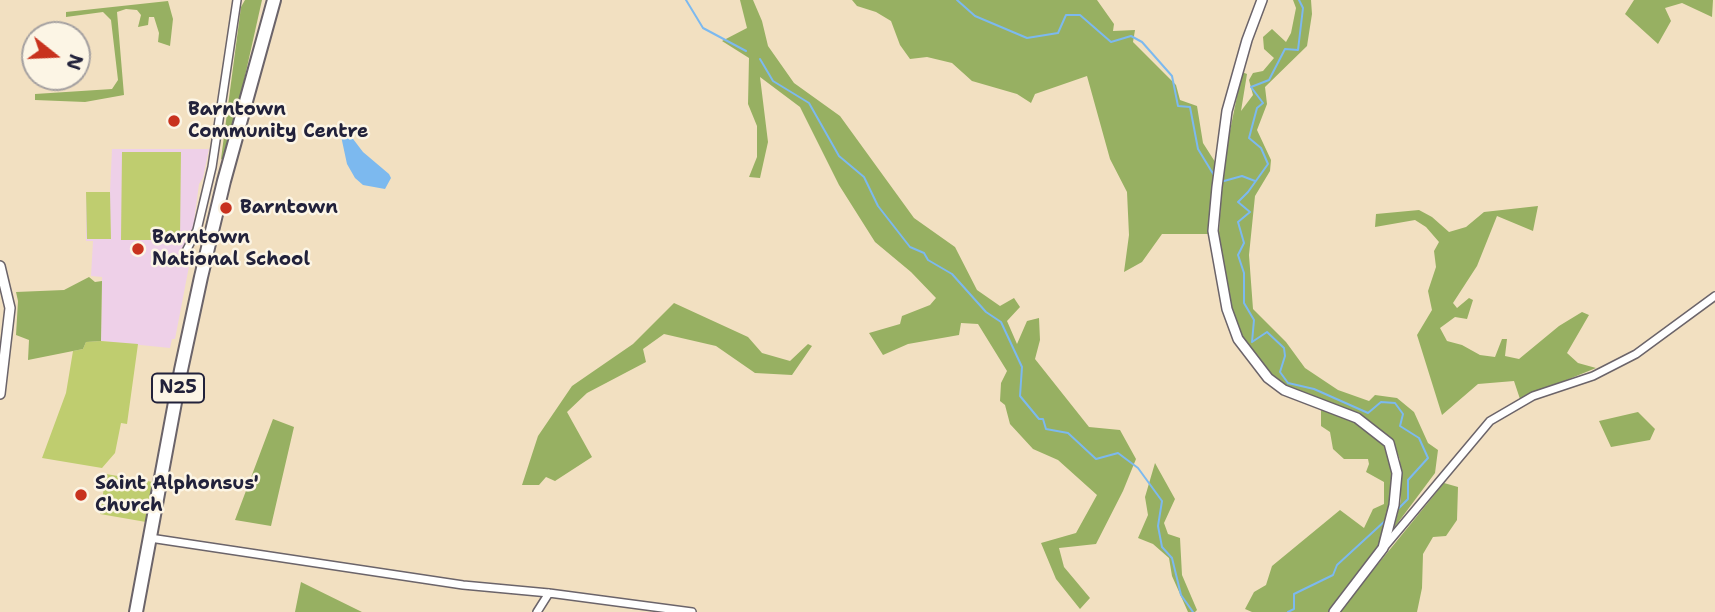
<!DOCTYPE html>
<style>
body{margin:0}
#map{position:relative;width:1715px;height:612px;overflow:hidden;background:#f2e0c1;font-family:"Shantell Sans",sans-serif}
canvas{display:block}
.north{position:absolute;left:21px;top:21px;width:70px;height:70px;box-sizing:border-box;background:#fcf5e5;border:2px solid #a5a1a1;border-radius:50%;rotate:108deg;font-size:19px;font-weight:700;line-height:28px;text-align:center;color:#22223b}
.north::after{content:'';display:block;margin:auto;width:24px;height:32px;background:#c8321e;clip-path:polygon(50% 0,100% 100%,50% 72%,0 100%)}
</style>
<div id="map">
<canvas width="1715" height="612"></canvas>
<div class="north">N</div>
</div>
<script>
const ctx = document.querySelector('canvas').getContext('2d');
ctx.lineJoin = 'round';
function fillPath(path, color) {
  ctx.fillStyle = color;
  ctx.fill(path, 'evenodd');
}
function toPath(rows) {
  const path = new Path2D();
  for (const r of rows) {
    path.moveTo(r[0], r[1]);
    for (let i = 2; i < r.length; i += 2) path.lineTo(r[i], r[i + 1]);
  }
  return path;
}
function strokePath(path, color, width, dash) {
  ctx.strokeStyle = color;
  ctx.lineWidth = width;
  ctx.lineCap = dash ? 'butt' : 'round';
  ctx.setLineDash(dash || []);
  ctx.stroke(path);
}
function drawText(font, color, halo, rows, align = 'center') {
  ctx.font = font + ' "Shantell Sans",sans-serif';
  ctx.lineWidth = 5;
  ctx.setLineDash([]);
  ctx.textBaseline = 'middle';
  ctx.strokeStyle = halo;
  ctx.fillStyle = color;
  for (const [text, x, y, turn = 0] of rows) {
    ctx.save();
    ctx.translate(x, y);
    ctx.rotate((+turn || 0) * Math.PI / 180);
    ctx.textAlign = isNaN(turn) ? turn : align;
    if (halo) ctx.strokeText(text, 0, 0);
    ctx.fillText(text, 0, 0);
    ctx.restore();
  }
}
fillPath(toPath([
 [112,149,209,149,203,178,199,184,193,229,182,254,191,256,175,339,172,339,170,348,101,341,102,277,91,276,93,241,86,241,86,192,110,192]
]), '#eed0e8');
fillPath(toPath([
 [122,152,181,152,180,240,121,240],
 [110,192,111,239,87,239,86,192],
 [101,341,138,344,127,424,121,423,115,453,102,468,42,458,66,393,73,351,83,349,86,342],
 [106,474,153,482,146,522,100,514]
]), '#bfcd6f');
fillPath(toPath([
 [245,0,262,0,226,161,221,159,241,7],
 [740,0,753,0,762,21,768,46,794,83,840,116,914,218,955,247,977,290,1000,306,1014,298,1020,307,1007,321,1017,344,1027,321,1039,318,1040,340,1035,359,1089,427,1120,430,1136,459,1123,491,1096,544,1059,548,1064,567,1090,598,1080,609,1056,579,1041,543,1076,533,1097,495,1058,460,1033,449,1010,424,1005,405,1000,401,1001,383,1007,371,978,324,961,323,959,335,908,344,883,355,869,333,900,324,902,316,930,305,936,298,911,272,875,242,839,185,800,107,760,77,768,142,760,178,749,177,757,157,757,126,748,104,749,58,722,41,747,28],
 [852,0,1097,0,1114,24,1113,31,1135,30,1133,42,1176,85,1180,100,1197,106,1203,143,1217,165,1209,234,1162,234,1142,262,1124,272,1129,235,1127,192,1110,159,1087,76,1035,94,1031,103,1017,94,972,81,952,63,927,57,910,59,900,45,891,21,876,12,857,6],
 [1293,0,1311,0,1312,14,1307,46,1265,87,1267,104,1257,130,1271,160,1270,171,1255,196,1249,255,1253,309,1286,342,1305,368,1338,390,1369,401,1375,395,1397,398,1414,412,1428,443,1438,450,1435,473,1394,528,1401,500,1400,460,1392,439,1359,413,1303,395,1283,386,1268,373,1240,334,1227,294,1219,233,1223,165,1242,72,1247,74,1241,111,1253,95,1249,80,1253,73,1263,71,1274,58,1264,49,1263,37,1272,29,1286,42,1291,33,1296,8],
 [1634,0,1713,0,1712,17,1682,3,1665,8,1671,21,1658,44,1625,14],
 [168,1,173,19,170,46,158,42,159,33,154,17,149,17,148,25,138,27,141,15,137,10,126,9,117,12,124,95,85,102,35,100,35,94,112,89,118,80,111,20,103,12,66,17,66,12],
 [1538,206,1533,231,1497,216,1477,266,1453,303,1457,308,1469,298,1473,300,1467,319,1455,317,1440,328,1447,341,1462,345,1480,355,1495,357,1502,339,1507,339,1505,356,1519,359,1559,326,1582,312,1589,315,1567,353,1578,363,1596,368,1520,399,1514,381,1478,384,1442,415,1417,335,1432,310,1428,291,1436,267,1434,251,1439,242,1426,227,1415,220,1375,227,1376,214,1419,210,1432,217,1449,232,1466,227,1484,212],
 [89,277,95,282,102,281,101,341,86,342,83,349,28,360,29,340,16,335,18,301,16,292,64,290],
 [674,303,748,337,762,353,790,361,808,344,812,346,792,375,755,373,716,346,664,334,643,349,646,362,587,393,567,412,592,457,555,481,546,477,539,485,522,485,538,436,572,386,633,344],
 [1321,410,1356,420,1386,444,1394,472,1392,506,1381,545,1329,612,1252,612,1245,609,1254,592,1266,585,1272,566,1340,510,1364,528,1373,509,1384,504,1384,482,1366,472,1369,464,1368,459,1344,459,1333,449,1330,432,1321,426],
 [1638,412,1655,429,1650,440,1611,447,1599,421],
 [273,419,294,427,271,526,235,520],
 [1155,463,1175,499,1164,523,1168,534,1180,538,1182,575,1197,610,1195,612,1188,612,1172,576,1169,558,1153,544,1138,538,1148,515,1145,497],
 [1444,483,1458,487,1457,520,1446,536,1433,537,1423,554,1422,588,1417,612,1339,612],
 [301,582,362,612,295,612]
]), '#97b062');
fillPath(toPath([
 [347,131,363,152,389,174,391,178,385,189,363,185,355,178,347,164,341,136]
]), '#7cb9ef');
strokePath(toPath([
 [686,0,703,28,746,51],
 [957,0,975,16,1027,38,1058,33,1066,15,1080,15,1111,42,1131,36,1142,42,1172,76,1178,106,1190,107,1198,149,1215,177],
 [1299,0,1303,8,1298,50,1285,49,1269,80,1251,87,1263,103,1257,108,1249,138,1261,148,1268,164,1248,192,1238,202,1250,212,1238,222,1244,243,1238,255,1244,273,1244,303,1254,320,1252,342,1267,332,1284,348,1285,356,1280,372,1288,383,1314,389,1368,413,1381,402,1395,403,1403,414,1400,426,1419,438,1428,458,1408,480,1408,499,1398,509],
 [760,59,773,81,809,103,839,156,864,177,878,206,910,247,924,253,928,260,952,274,986,312,1001,322,1022,367,1020,396,1039,419,1043,419,1046,429,1068,433,1096,459,1118,453,1138,468,1162,501,1158,526,1162,547,1172,558,1181,595,1193,612],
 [1221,179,1224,181,1242,176,1255,181],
 [1288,612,1294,609,1294,594,1333,575,1337,565,1386,520]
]), '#7cb9ef', 2);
const minor = toPath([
 [184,255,197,230,212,167,237,0],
 [150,538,463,585,549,593,692,612],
 [1385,546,1490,421,1533,396,1593,376,1636,354,1715,296],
 [537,612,549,593]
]);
const tertiary = toPath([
 [1262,0,1247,40,1227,111,1217,187,1213,231,1227,309,1238,339,1268,378,1284,390,1357,418,1389,443,1397,473,1394,505,1383,548,1334,612],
 [0,266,10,308,0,394]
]);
const trunk = toPath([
 [136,612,181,370,201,277,224,181,274,0]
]);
strokePath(minor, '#6b646a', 10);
strokePath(tertiary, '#6b646a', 12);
strokePath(trunk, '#6b646a', 16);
strokePath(minor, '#fff', 7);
strokePath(tertiary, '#fff', 9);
strokePath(trunk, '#fff', 12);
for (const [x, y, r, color] of [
 [174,121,7,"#c8321e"],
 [226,208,7,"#c8321e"],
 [138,249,7,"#c8321e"],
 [81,495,7,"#c8321e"]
]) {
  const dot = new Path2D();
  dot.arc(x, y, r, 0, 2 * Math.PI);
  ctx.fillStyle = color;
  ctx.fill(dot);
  strokePath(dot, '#fcf5e5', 2.5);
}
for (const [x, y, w] of [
 [178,388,52]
]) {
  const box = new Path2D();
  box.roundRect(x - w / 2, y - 14.5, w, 29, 5);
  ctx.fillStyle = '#fcf5e5';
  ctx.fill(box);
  strokePath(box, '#22223b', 2);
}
drawText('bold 18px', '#22223b', null, [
 ["N25",178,388]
]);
drawText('bold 19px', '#22223b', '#fcf5e5', [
 ["Barntown",188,110],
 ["Community Centre",188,132],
 ["Barntown",240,208],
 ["Barntown",152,238],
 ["National School",152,260],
 ["Saint Alphonsus'",95,484],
 ["Church",95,506]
], 'left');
</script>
